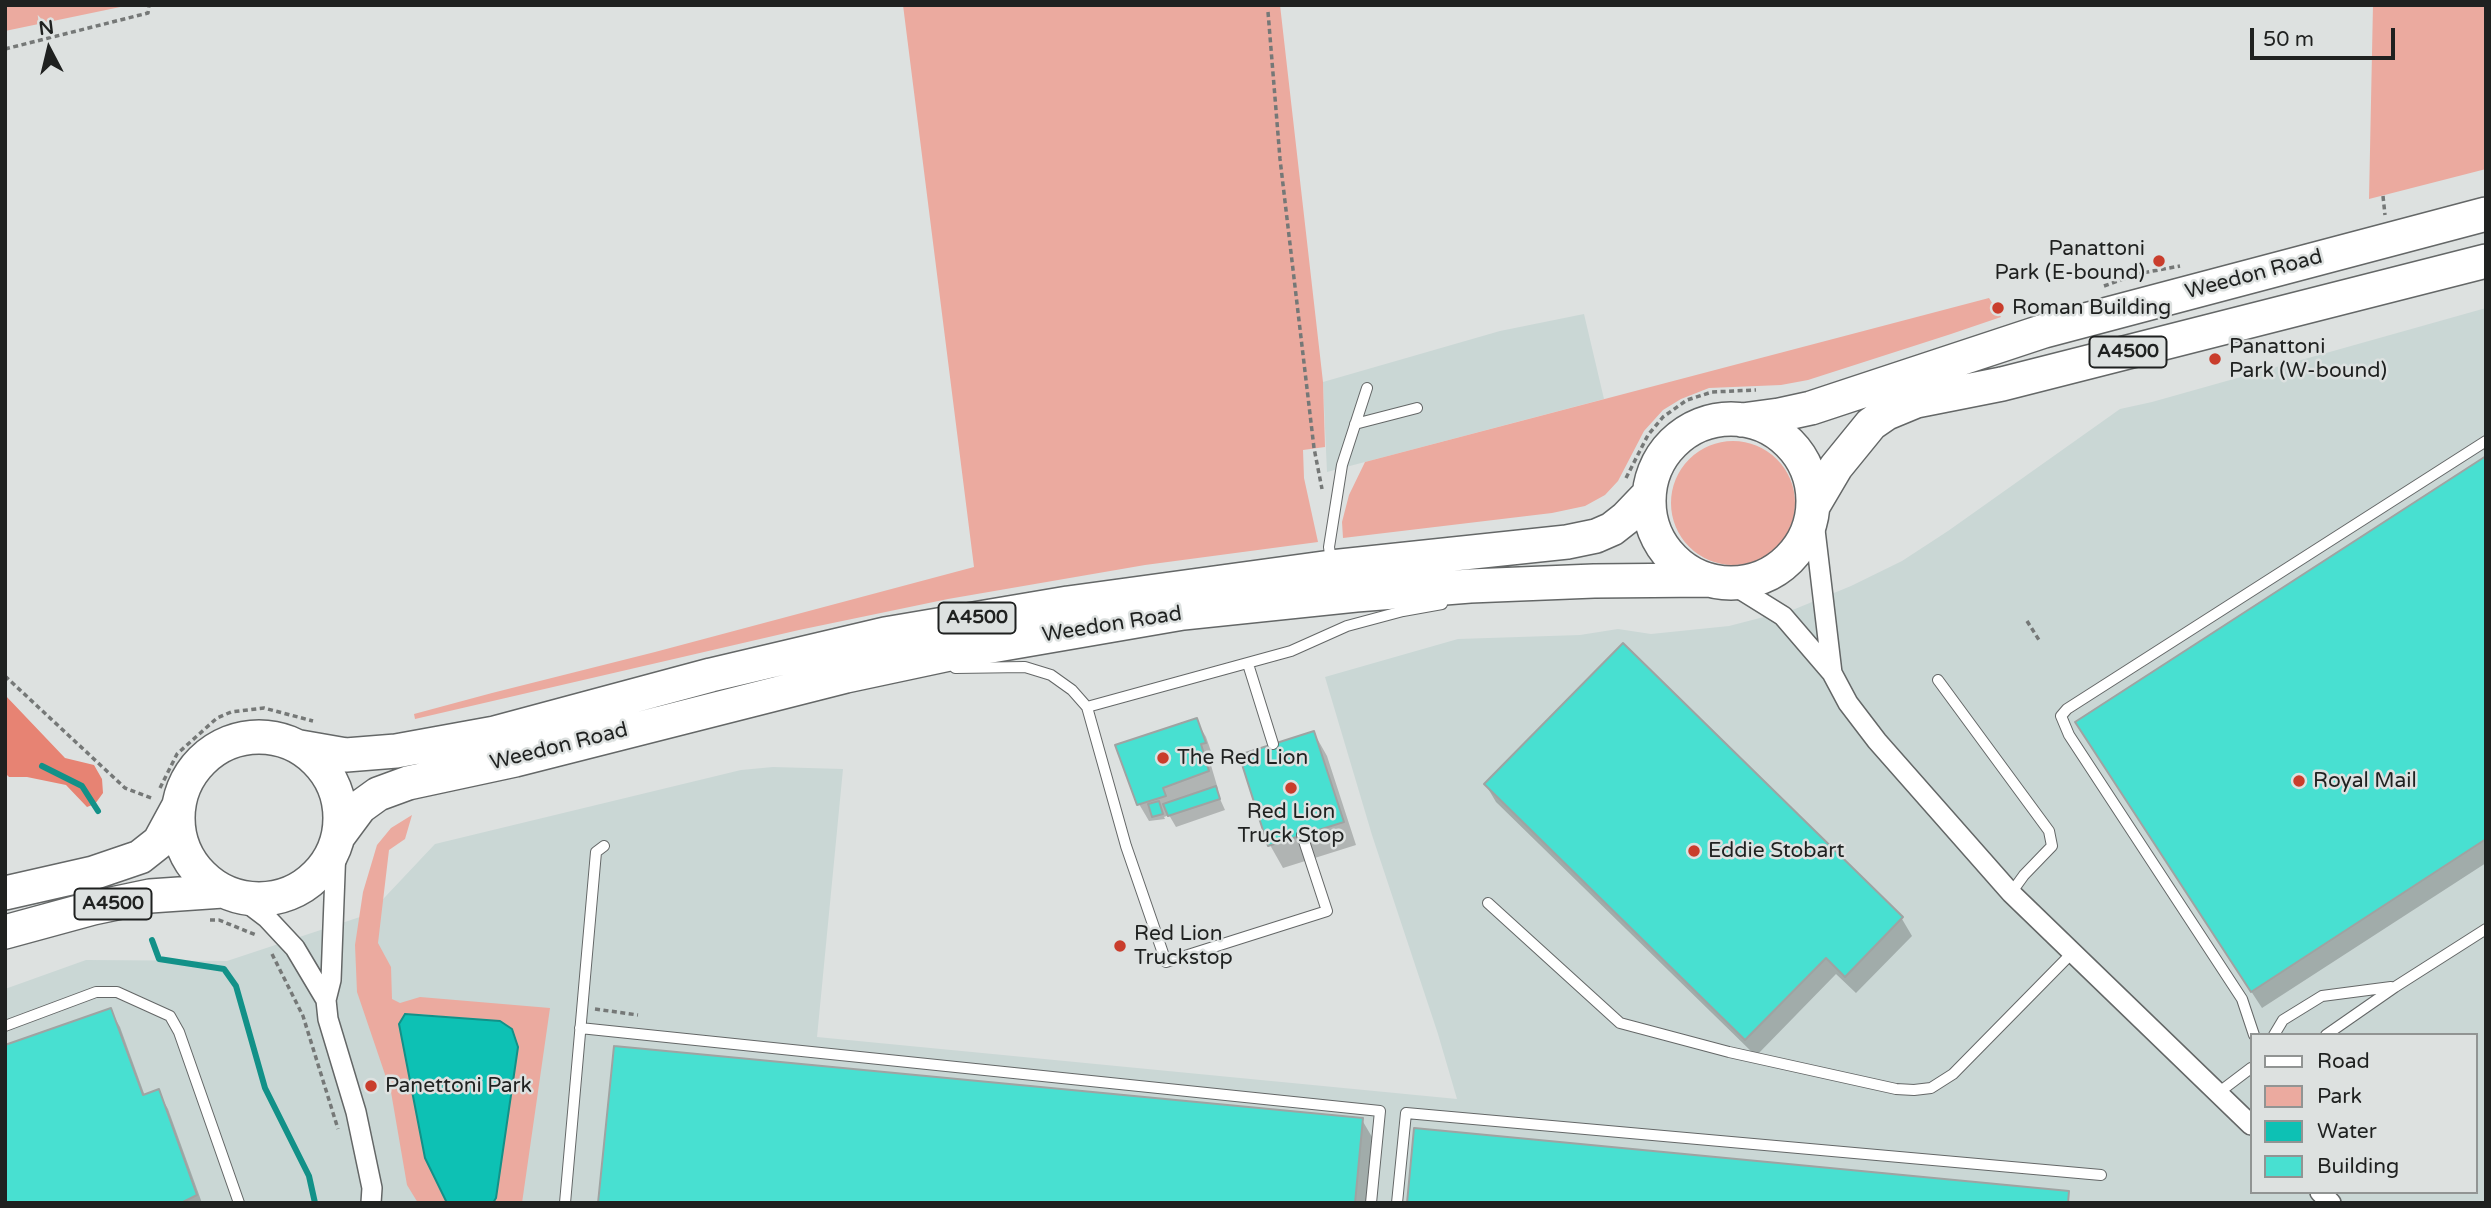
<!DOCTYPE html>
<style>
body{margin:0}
#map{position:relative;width:2491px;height:1208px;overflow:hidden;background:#dde1e0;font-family:"Varela Round",sans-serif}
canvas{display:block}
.frame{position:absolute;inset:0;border:7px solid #1f2120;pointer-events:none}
.legend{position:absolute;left:2250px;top:1033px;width:228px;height:161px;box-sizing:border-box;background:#dde1e0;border:2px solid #919493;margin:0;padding:9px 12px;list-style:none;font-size:21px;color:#1f2120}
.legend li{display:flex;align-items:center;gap:14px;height:35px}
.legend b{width:35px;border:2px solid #919493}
.north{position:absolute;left:14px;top:14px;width:70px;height:70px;-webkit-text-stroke:5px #dde1e0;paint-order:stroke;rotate:353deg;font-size:19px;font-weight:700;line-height:28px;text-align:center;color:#1f2120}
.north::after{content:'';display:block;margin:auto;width:24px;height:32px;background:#1f2120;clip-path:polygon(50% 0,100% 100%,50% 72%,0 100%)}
.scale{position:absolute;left:2250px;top:28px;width:145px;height:32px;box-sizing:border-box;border:4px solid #1f2120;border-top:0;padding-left:9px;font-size:21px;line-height:24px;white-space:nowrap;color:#1f2120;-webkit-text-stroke:5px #dde1e0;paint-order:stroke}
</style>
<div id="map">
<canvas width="2491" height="1208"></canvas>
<div class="frame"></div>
<ul class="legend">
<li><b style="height:9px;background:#fff"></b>Road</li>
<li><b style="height:19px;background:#ebaa9f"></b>Park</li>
<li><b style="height:19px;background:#0dc1b4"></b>Water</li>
<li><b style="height:19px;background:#48e0d1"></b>Building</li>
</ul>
<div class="north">N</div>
<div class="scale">50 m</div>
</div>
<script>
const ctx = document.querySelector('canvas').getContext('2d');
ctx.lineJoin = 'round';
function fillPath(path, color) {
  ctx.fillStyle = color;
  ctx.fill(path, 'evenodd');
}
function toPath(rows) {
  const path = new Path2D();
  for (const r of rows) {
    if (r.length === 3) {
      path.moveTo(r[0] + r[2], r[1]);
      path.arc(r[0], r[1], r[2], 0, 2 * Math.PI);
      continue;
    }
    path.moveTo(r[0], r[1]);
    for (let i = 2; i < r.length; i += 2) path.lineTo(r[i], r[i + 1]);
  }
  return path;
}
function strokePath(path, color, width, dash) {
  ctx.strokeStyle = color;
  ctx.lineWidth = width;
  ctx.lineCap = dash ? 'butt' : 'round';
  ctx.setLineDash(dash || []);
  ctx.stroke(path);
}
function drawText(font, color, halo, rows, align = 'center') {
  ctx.font = font + ' "Varela Round",sans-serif';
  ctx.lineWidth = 5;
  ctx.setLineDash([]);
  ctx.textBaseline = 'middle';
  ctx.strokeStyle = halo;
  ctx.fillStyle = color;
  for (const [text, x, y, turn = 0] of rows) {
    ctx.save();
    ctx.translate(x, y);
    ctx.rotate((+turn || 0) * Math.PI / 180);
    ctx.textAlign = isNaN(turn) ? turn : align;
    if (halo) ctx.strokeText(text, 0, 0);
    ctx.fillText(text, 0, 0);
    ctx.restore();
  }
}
fillPath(toPath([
 [2486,308,2486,1203,5,1203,5,989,86,960,227,961,369,914,435,844,741,770,773,767,843,769,817,1037,1457,1099,1438,1034,1372,835,1325,677,1458,639,1580,635,1618,629,1651,634,1729,626,1795,609,1851,586,1902,561,1948,531,2120,409,2152,402],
 [2251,1035,2475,1035,2475,1192,2251,1192],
 [1584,314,1604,399,1327,472,1323,382,1500,331]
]), '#cad7d5');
fillPath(toPath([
 [5,5,130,5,5,31],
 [903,5,1280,5,1323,382,1325,447,1303,450,1304,478,1318,542,1145,565,948,599,799,630,415,719,414,714,492,693,655,652,974,567],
 [2373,5,2486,5,2486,169,2369,199],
 [1989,298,2001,317,1951,334,1808,380,1781,385,1709,388,1681,399,1663,410,1644,431,1618,481,1605,495,1585,506,1552,513,1343,538,1342,522,1349,495,1365,462],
 [1733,503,62],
 [412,815,405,839,389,850,378,943,391,967,392,999,400,1003,420,997,550,1008,522,1203,493,1203,496,1198,500,1021,419,1014,405,1014,399,1024,425,1158,447,1203,418,1203,407,1185,391,1092,357,992,355,945,363,892,377,845,391,828]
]), '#ebaa9f');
fillPath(toPath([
 [5,695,65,758,94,765,102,779,103,793,95,804,87,807,66,785,27,777,9,777,5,773]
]), '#e78373');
const water = toPath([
 [405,1014,500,1021,512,1029,518,1047,496,1198,493,1203,447,1203,425,1158,399,1024,405,1014]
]);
fillPath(water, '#0dc1b4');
strokePath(water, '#129188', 2);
fillPath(toPath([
 [2486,458,2486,863,2262,1008,2087,740],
 [1623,646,1902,919,1912,936,1856,993,1836,974,1756,1056,1496,802,1486,785],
 [1196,720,1206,737,1214,760,1210,762,1218,789,1216,790,1225,810,1176,827,1169,815,1164,817,1165,819,1149,821,1139,804],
 [1314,733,1327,756,1356,845,1283,868,1270,845],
 [110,1010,120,1027,145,1096,158,1092,168,1109,202,1203,5,1203],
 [1362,1120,1372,1137,1366,1203,600,1203]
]), '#0003');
strokePath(toPath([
 [42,766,82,786,98,811],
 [152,940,159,959,224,969,236,986,265,1088,309,1176,315,1203]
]), '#129188', 6);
const building = toPath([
 [2486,456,2486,839,2251,992,2075,722,2486,456],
 [1623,643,1903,917,1845,977,1826,958,1745,1040,1484,784,1623,643],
 [1197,718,1206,743,1201,744,1209,771,1163,788,1166,796,1137,805,1115,745,1197,718],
 [1314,731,1344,822,1268,846,1239,755,1314,731],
 [1216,786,1220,799,1168,816,1163,804,1216,786],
 [1159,801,1163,814,1152,817,1148,804,1159,801],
 [111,1008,143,1095,159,1089,197,1195,181,1203,5,1203,5,1045,111,1008],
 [614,1046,1363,1118,1355,1203,598,1203,614,1046],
 [1414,1128,2069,1191,2068,1203,1407,1203,1414,1128]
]);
fillPath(building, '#48e0d1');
strokePath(building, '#9fa3a2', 2);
const service = toPath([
 [1355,424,1417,408],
 [1331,561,1329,547,1342,465,1367,388],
 [1248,664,1273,744],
 [955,668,1025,667,1051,675,1072,690,1087,707,1126,846,1166,962,1327,911,1302,835],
 [1938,680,2049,831,2052,846,2024,875,2011,893],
 [1087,707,1291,651,1347,626,1403,611,1442,604],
 [1488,903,1620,1023,1729,1052,1896,1089,1914,1090,1931,1088,1953,1074,2073,952],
 [5,1026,96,992,117,992,170,1016,179,1032,239,1203],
 [580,1028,1380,1111,1371,1203],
 [2254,1035,2242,999,2069,735,2061,716,2067,709,2486,441],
 [2274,1035,2283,1020,2322,996,2391,987],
 [2326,1035,2395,987,2486,929],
 [2218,1093,2251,1068],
 [565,1203,596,852,604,846],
 [1397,1203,1406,1113,2101,1175]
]);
const minor = toPath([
 [1813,513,1832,673],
 [1730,583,1783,616,1832,673,1848,703,1877,741,2011,893,2251,1125],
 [336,847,331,980,326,1000,328,1019,356,1112,372,1188,371,1203],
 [238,896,267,918,295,948,326,1000],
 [2320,1192,2331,1203]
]);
const trunk = toPath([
 [1731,501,82],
 [1742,420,1779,415,1811,408,2044,331,2486,214],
 [1813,506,1836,467,1871,424,1887,413,1916,401,2002,384,2486,261],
 [259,818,81],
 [300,747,346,755,396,751,495,733,711,675,885,634,1068,603,1331,567,1567,542,1596,536,1612,529,1626,518,1649,494],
 [340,834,360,807,378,794,408,783,515,760,846,676,968,650,1183,613,1356,595,1470,586,1594,581,1709,580],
 [5,893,93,873,140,857,159,842,178,807],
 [5,932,93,908,150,896,223,891]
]);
strokePath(service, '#646767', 12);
strokePath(minor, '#646767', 22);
strokePath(trunk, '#646767', 36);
strokePath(toPath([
 [1268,12,1280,159,1314,448,1322,489],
 [5,49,148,13,149,5],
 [2383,196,2385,215],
 [2104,286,2137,274,2180,266],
 [1626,478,1648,435,1663,417,1687,400,1712,392,1756,390],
 [2027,621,2039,640],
 [5,676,125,788,154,799],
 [160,788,177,754,217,718,231,712,264,708,313,721],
 [210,920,219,920,256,935],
 [272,954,303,1016,338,1129],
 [595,1009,638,1015]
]), '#757877', 3.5, [5, 3.5]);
strokePath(service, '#fff', 10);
strokePath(minor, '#fff', 19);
strokePath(trunk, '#fff', 33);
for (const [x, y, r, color] of [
 [2159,261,7,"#c93d2c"],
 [1998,308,7,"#c93d2c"],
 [2215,359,7,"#c93d2c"],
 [1163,758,7,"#c93d2c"],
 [2299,781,7,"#c93d2c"],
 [1291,788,7,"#c93d2c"],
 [1694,851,7,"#c93d2c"],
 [1120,946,7,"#c93d2c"],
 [371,1086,7,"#c93d2c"]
]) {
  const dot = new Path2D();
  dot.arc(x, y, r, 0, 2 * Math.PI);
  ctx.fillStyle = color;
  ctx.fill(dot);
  strokePath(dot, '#dde1e0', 2.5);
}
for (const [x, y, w] of [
 [2128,352,77],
 [977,618,77],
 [113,904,77]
]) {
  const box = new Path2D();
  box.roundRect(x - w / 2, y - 15.5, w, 31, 5);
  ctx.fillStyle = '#dde1e0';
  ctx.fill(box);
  strokePath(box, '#1f2120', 2);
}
drawText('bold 19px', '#1f2120', null, [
 ["A4500",2128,352],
 ["A4500",977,618],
 ["A4500",113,904]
]);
drawText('21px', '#1f2120', '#dde1e0', [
 ["Panattoni",2145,249,"right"],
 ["Park (E-bound)",2145,273,"right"],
 ["Roman Building",2012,308],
 ["Panattoni",2229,347],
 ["Park (W-bound)",2229,371],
 ["The Red Lion",1177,758],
 ["Royal Mail",2313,781],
 ["Red Lion",1291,812,"center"],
 ["Truck Stop",1291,836,"center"],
 ["Eddie Stobart",1708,851],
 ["Red Lion",1134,934],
 ["Truckstop",1134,958],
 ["Panettoni Park",385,1086]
], 'left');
drawText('21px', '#1f2120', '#dde1e0', [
 ["Weedon Road",2254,275,-15],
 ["Weedon Road",1112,625,-9],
 ["Weedon Road",559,747,-14]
]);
</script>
